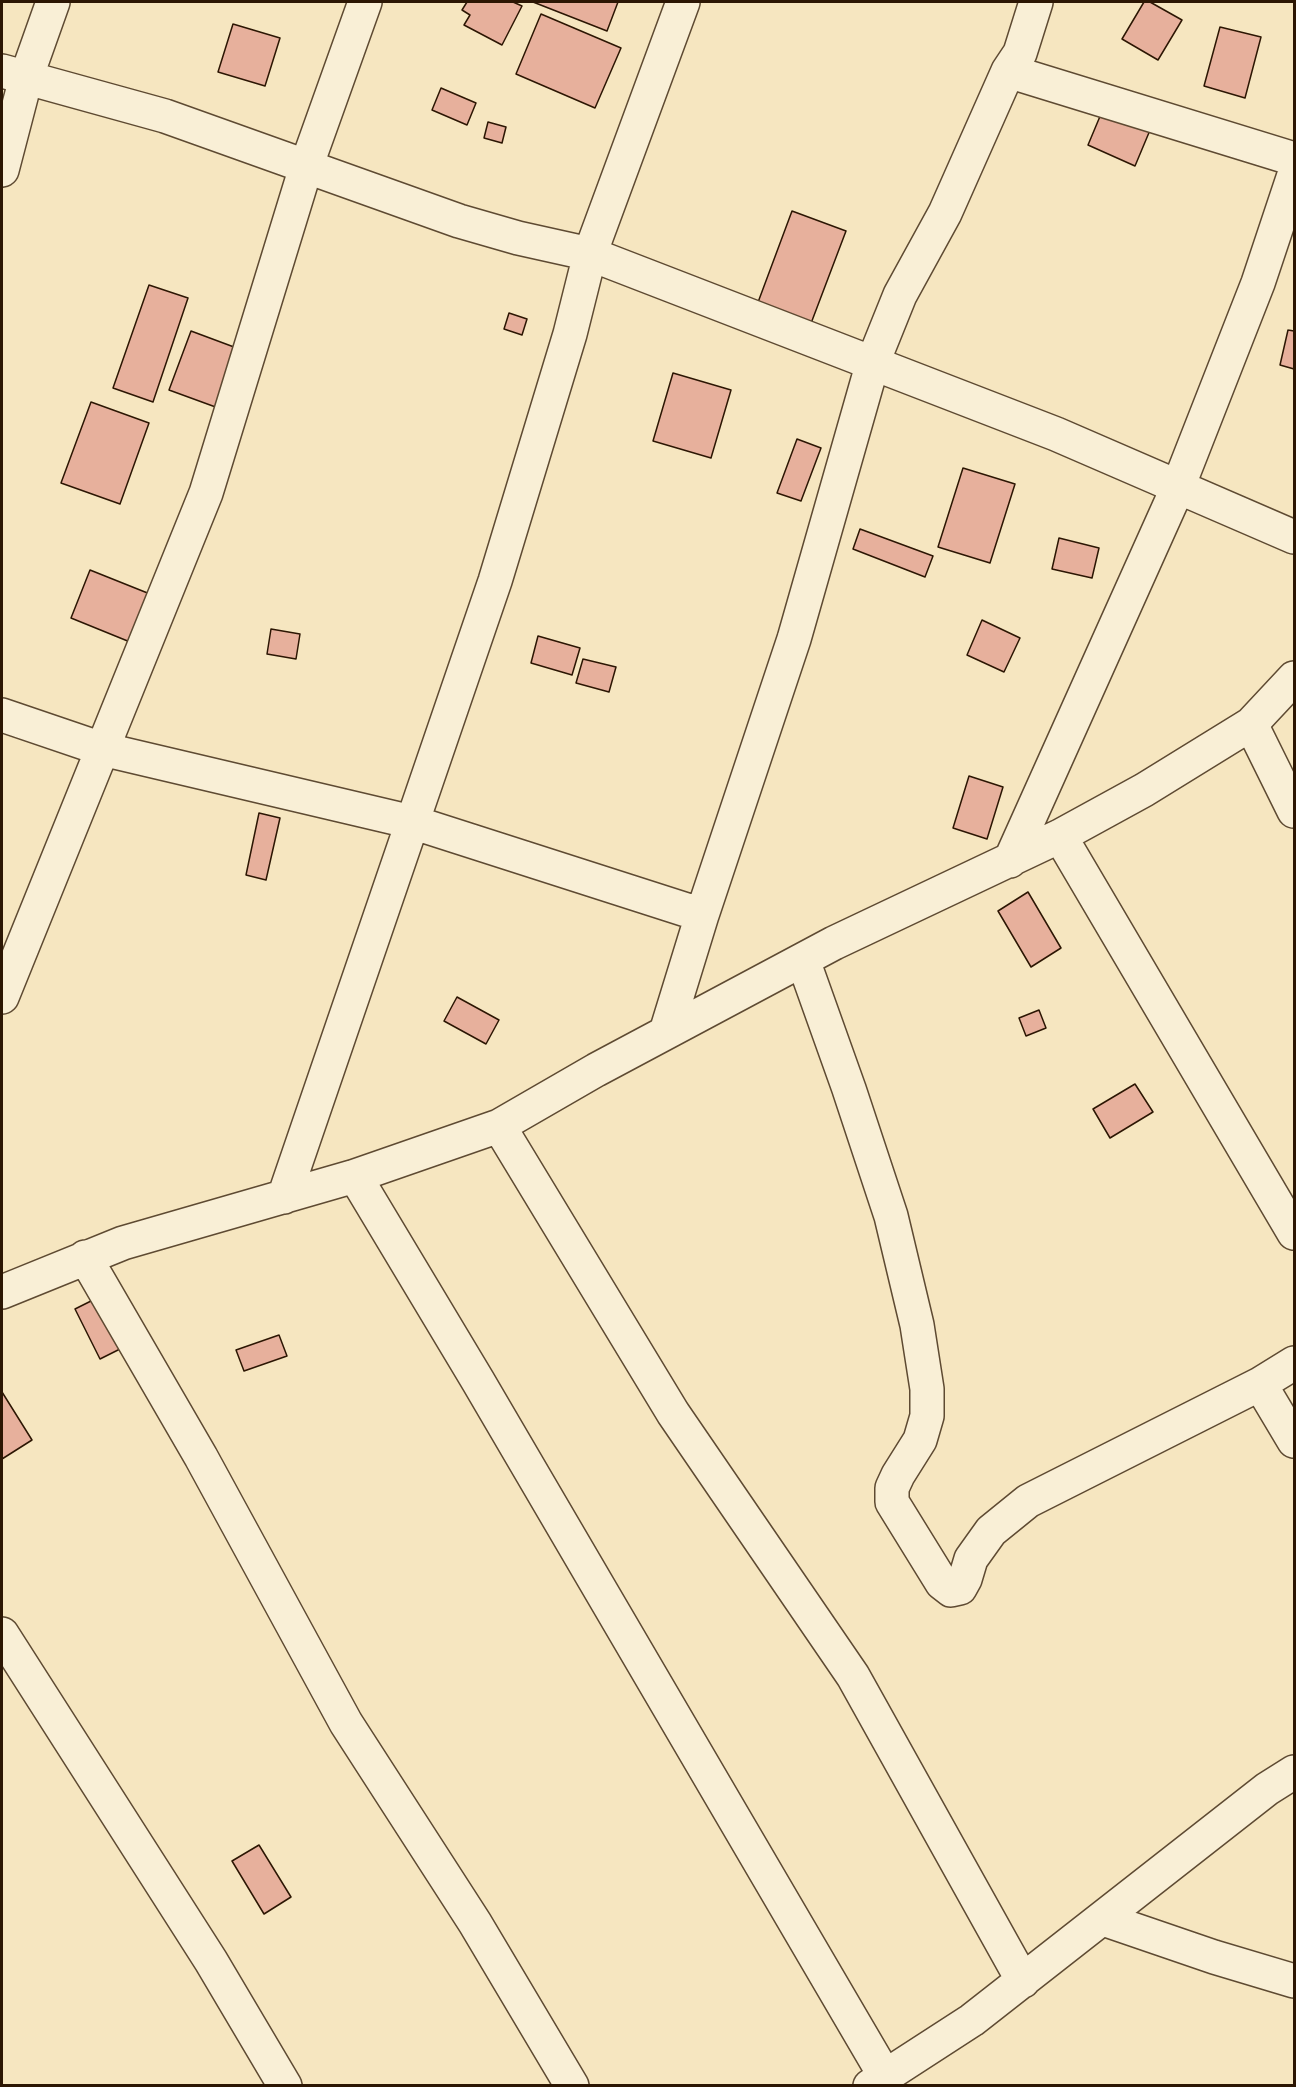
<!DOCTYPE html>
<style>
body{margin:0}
#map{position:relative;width:1296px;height:2087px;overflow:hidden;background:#f6e6c0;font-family:"EB Garamond",serif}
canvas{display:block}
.frame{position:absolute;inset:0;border:3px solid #2c1603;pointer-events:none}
</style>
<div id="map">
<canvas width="1296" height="2087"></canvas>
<div class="frame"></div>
</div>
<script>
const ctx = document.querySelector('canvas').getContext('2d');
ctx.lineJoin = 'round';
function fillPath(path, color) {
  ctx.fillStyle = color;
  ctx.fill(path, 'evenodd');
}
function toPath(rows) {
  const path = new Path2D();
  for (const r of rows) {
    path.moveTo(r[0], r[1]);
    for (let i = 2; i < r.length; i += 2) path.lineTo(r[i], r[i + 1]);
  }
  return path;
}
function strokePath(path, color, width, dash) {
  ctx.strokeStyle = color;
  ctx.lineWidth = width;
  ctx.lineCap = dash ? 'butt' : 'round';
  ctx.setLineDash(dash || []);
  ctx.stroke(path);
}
const building = toPath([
 [467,2,513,2,522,6,502,45,464,25,470,15,462,10,467,2],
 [533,2,618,2,607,31,533,2],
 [1144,2,1150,2,1182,20,1158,60,1122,39,1144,2],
 [541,14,621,48,595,108,516,74,541,14],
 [233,24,280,38,265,86,218,72,233,24],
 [1220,27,1261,37,1245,98,1204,86,1220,27],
 [441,88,476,103,467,125,432,110,441,88],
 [1106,102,1153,123,1135,166,1088,145,1106,102],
 [488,122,506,127,502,143,484,138,488,122],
 [792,211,846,231,810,326,757,305,792,211],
 [149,285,188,298,153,402,113,388,149,285],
 [509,313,527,319,522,335,504,329,509,313],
 [1288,330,1294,331,1294,369,1280,365,1288,330],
 [191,331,242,350,221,409,169,390,191,331],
 [673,373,731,390,711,458,653,441,673,373],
 [91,402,149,423,120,504,61,483,91,402],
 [797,439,821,448,801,501,777,493,797,439],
 [963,468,1015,484,990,563,938,547,963,468],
 [860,529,933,556,925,577,853,549,860,529],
 [1059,538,1099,548,1092,578,1052,569,1059,538],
 [90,570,155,596,135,644,71,618,90,570],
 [982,620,1020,638,1004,672,967,655,982,620],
 [271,629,300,634,296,659,267,654,271,629],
 [538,636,580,648,572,675,531,663,538,636],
 [583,659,616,667,609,692,576,683,583,659],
 [969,776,1003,787,987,839,953,828,969,776],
 [259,813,280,818,266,880,246,875,259,813],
 [1028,892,1061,948,1031,967,998,911,1028,892],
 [457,997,499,1020,486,1044,444,1021,457,997],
 [1039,1010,1046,1028,1026,1036,1019,1018,1039,1010],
 [1135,1084,1153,1112,1110,1138,1093,1109,1135,1084],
 [115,1289,140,1339,100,1359,75,1309,115,1289],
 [279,1335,287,1356,244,1371,236,1350,279,1335],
 [2,1392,32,1440,2,1459,2,1392],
 [259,1845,291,1897,264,1914,232,1861,259,1845]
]);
fillPath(building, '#e7b09c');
strokePath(building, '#2c1603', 1.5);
const minor = toPath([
 [2,71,165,116,459,221,518,238,590,254,1056,434,1294,537],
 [1008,71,1294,159],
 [2,170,26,78,53,2],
 [2,715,102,749,412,822,702,915],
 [1251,724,1294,811],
 [1060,836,1294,1233],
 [1010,861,1178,487,1258,283,1294,175],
 [803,960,849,1089,891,1216,917,1325,927,1389,927,1416,920,1440,898,1475,892,1488,892,1502,942,1583,951,1590,960,1588,965,1579,971,1559,991,1531,1028,1501,1260,1384,1294,1363],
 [2,997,206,493,306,167,365,2],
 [666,1032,702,915,794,639,873,362,900,295,945,213,1008,71,1020,53,1036,2],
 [499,1126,673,1413,853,1676,1023,1981],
 [355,1176,478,1381,885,2076],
 [284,1197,495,581,570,334,590,254,683,2],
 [85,1257,201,1457,346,1723,475,1923,572,2086],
 [2,1292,123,1243,355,1176,499,1126,596,1070,834,943,1060,836,1144,790,1251,724,1294,678],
 [1260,1384,1294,1441],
 [2,1634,211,1961,285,2086],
 [1103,1919,1214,1957,1294,1981],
 [870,2086,972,2020,1267,1789,1294,1772]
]);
strokePath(minor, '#5e4a32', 36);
strokePath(minor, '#f9efd6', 33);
</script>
